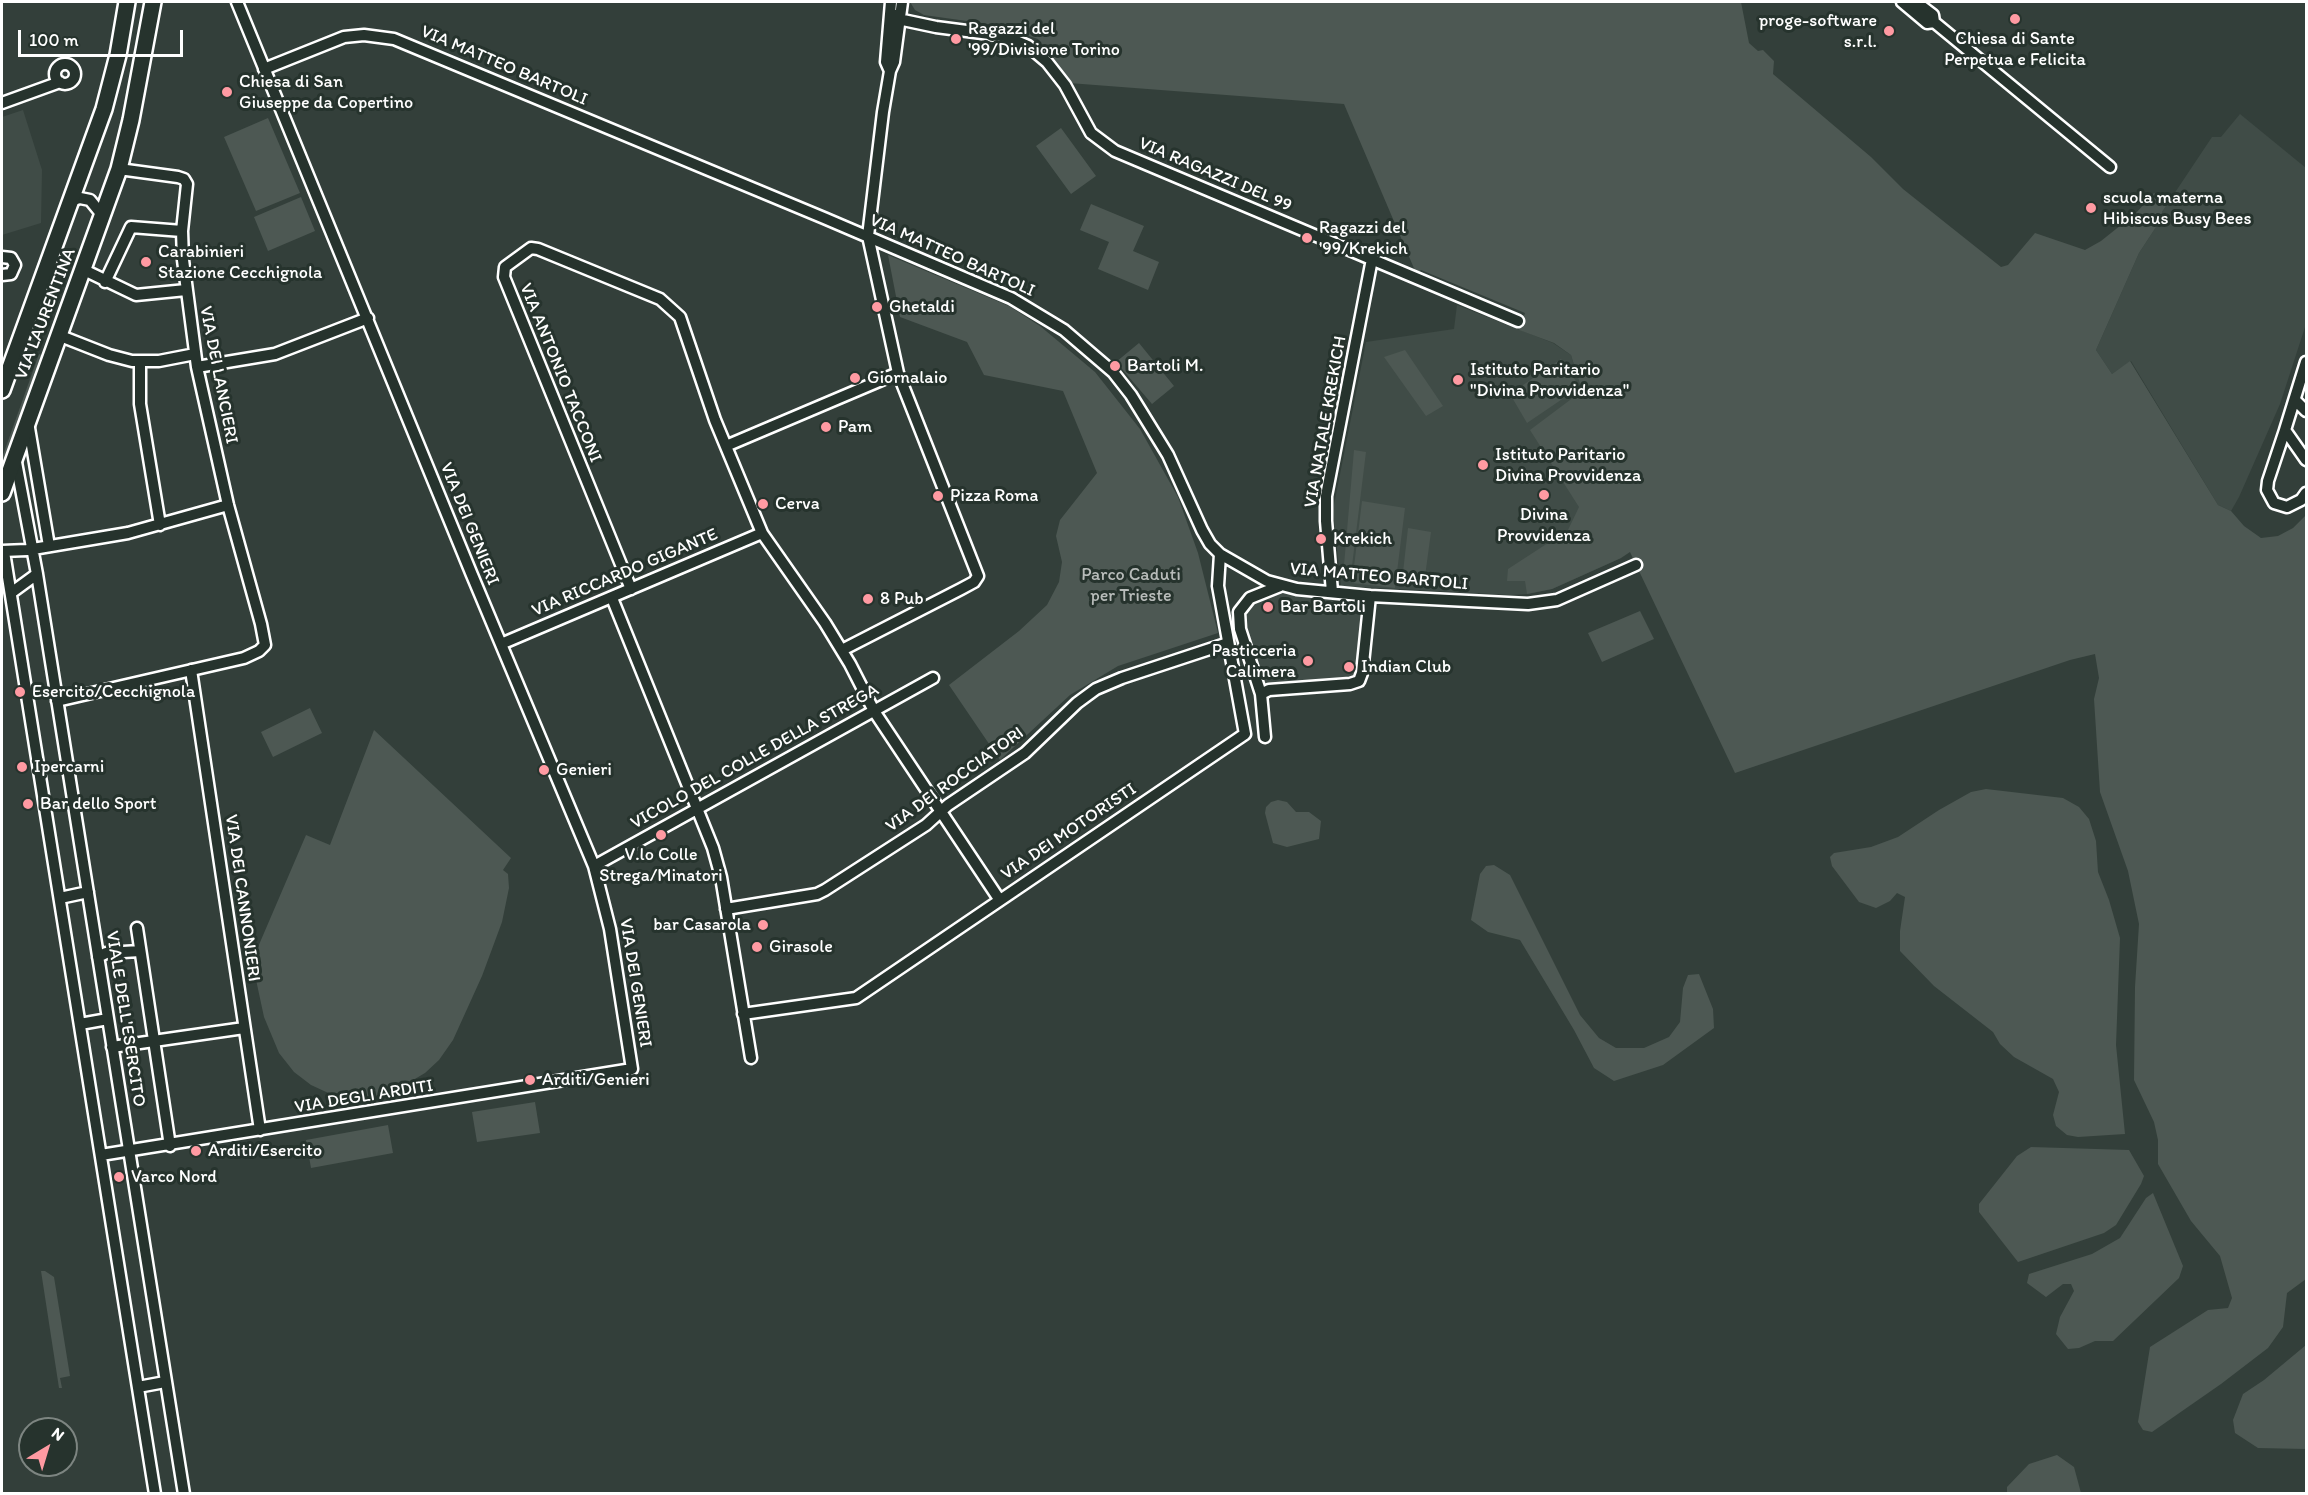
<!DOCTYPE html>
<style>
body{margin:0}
#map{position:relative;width:2308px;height:1495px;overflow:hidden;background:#333f3a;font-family:Itim,sans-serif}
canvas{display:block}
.frame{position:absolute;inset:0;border:3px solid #fff;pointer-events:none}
.north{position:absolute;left:18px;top:1417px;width:60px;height:60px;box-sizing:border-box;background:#26332d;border:2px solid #7d8581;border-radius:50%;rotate:38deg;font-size:16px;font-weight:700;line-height:24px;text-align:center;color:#fff}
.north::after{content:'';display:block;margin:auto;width:21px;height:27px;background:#ff9aa2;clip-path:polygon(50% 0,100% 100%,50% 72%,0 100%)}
.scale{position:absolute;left:18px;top:30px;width:165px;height:27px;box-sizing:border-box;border:3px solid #fff;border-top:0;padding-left:8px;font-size:18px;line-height:21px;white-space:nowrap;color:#fff;-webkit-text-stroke:4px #26332d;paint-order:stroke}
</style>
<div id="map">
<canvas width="2308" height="1495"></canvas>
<div class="frame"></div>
<div class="north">N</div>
<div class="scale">100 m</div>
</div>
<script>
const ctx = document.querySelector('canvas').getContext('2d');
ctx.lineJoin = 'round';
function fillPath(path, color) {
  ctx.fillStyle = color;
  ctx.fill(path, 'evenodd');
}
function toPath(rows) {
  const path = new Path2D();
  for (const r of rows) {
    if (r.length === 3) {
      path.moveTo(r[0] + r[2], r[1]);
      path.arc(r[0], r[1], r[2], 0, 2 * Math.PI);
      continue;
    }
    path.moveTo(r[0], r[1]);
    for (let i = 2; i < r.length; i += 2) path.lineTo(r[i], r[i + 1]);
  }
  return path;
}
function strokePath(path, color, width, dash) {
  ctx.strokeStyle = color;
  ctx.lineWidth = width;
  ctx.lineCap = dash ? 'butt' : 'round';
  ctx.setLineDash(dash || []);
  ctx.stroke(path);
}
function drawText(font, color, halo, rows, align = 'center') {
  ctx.font = font + ' Itim,sans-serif';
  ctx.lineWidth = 6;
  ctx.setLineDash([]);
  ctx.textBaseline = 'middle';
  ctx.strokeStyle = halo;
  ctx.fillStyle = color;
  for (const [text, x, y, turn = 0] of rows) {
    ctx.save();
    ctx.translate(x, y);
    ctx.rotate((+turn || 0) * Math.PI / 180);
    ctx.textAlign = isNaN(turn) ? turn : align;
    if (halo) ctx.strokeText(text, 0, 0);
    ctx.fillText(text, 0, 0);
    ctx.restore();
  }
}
fillPath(toPath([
 [23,110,42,170,41,223,2,235,2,117],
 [2240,114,2306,168,2306,324,2280,404,2239,497,2231,511,2218,505,2131,361,2112,374,2096,350,2139,253,2162,218,2162,212,2212,137,2221,137],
 [1457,305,1553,343,1571,355,1582,391,1621,558,1552,589,1527,594,1511,595,1341,586,1333,510,1366,342,1454,329],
 [1280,589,1367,599,1357,678,1262,688,1242,612,1251,601]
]), '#404c47');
fillPath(toPath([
 [910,2,1741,2,1749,43,1758,51,1763,50,1774,61,1773,74,1871,157,1903,189,2001,267,2008,265,2035,233,2085,250,2101,241,2136,213,2154,193,2168,203,2162,212,2162,218,2139,253,2096,350,2112,374,2130,361,2218,505,2231,511,2244,526,2261,538,2278,536,2293,528,2306,515,2306,1279,2287,1293,2283,1327,2268,1348,2221,1384,2152,1432,2143,1430,2138,1422,2150,1347,2208,1310,2228,1308,2232,1298,2220,1256,2191,1221,2158,1164,2158,1140,2154,1122,2134,1080,2135,987,2139,924,2128,871,2100,792,2094,699,2099,678,2095,654,2070,660,1735,773,1630,552,1621,558,1552,589,1527,594,1525,581,1507,581,1508,569,1568,530,1579,507,1530,430,1582,391,1571,355,1554,343,1519,330,1525,313,1421,270,1416,273,1344,104,1069,83,1038,39,995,25,924,15,915,10],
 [268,118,300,193,256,211,224,137],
 [1061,128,1096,176,1071,194,1036,146],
 [301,197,315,231,268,251,254,217],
 [1091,204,1144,226,1133,251,1159,262,1148,290,1098,269,1109,242,1080,230],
 [888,255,1009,306,1040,326,1095,372,1140,429,1178,497,1198,553,1218,633,1118,666,1070,695,1000,760,949,685,1019,631,1047,605,1059,582,1062,562,1056,536,1060,520,1097,473,1063,391,984,375,967,342,900,317],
 [1139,343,1174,386,1152,404,1116,362],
 [1405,350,1443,406,1426,416,1384,357],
 [39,354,44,356,2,472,2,458],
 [1561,359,1580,387,1527,423,1510,394],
 [1354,450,1366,452,1352,566,1344,565],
 [1362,501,1405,508,1395,588,1352,583],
 [1408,528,1431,532,1424,584,1402,581],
 [1640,611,1654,639,1602,662,1588,633],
 [310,708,322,733,273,757,261,732],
 [374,730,511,858,503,870,508,874,509,888,502,922,482,976,453,1040,439,1060,425,1073,403,1086,382,1095,360,1098,337,1097,311,1085,294,1072,279,1053,264,1017,252,961,306,835,330,845],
 [1986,789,2063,798,2079,807,2089,819,2096,841,2098,872,2109,900,2120,938,2116,1045,2125,1134,2078,1137,2067,1135,2056,1126,2053,1115,2059,1092,2053,1079,2014,1057,2000,1044,1993,1032,1934,986,1900,951,1900,931,1905,897,1897,893,1890,901,1876,908,1859,902,1832,866,1830,857,1834,853,1871,847,1898,837,1939,810,1971,792],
 [1278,800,1287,802,1296,812,1309,812,1321,821,1319,839,1287,847,1273,843,1265,813,1266,807,1271,802],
 [1494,865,1510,875,1580,1015,1599,1038,1616,1048,1644,1048,1669,1037,1680,1022,1683,988,1688,975,1699,974,1713,1009,1714,1028,1663,1065,1614,1081,1594,1068,1574,1030,1520,940,1488,932,1471,920,1480,874,1486,866],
 [535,1102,540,1133,477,1142,472,1112],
 [388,1125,393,1153,311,1168,306,1140],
 [2031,1147,2129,1150,2144,1176,2141,1184,2116,1225,2104,1233,2018,1262,1979,1212,1979,1204,2017,1156],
 [2153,1193,2183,1266,2179,1278,2113,1341,2095,1341,2079,1348,2068,1349,2056,1334,2060,1317,2074,1291,2071,1284,2063,1284,2046,1297,2027,1283,2029,1274,2092,1254,2120,1238,2146,1198],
 [41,1271,45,1271,54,1277,70,1376,60,1378,62,1388,59,1388],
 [2306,1345,2306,1449,2258,1448,2235,1433,2233,1420,2243,1394,2264,1380],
 [2057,1455,2074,1467,2081,1493,2007,1493,2007,1487,2029,1464]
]), '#4d5853');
const street = toPath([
 [1902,2,1927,23,1934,22,2110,167],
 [1916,2,1933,15,1934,22],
 [896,15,903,20,936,27,1005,36,1028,46,1047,62,1065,85,1091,133,1115,151,1518,321],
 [65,74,10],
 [264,69,344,37,364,35,394,39,824,218,1011,298,1064,330,1113,372,1131,395,1168,455,1202,530,1210,544,1220,554,1267,581,1297,589,1370,596,1528,604,1557,600,1636,565],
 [890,71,886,62,891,2],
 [2,103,60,82],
 [70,201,80,198,90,200,103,216],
 [2,257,11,258,15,265,11,274,2,275],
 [84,270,136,295,186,290],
 [105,282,131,227,182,231],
 [58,335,109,355,132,361,159,361,195,354],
 [140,362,140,404,160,525],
 [197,367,275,354,368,318],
 [2295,400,2306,411],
 [28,422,49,546],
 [2285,430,2306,362],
 [726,446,898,373],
 [15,457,37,574,184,1494],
 [2306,460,2285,430,2268,481,2267,490,2274,503,2287,507,2301,500,2306,493],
 [2,551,27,550,128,533,228,505],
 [4,552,155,1494],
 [631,589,504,277,505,267,531,248,538,249,660,299,680,317,715,420,762,533,825,623,850,664,874,711,999,899],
 [1332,592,1326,521,1326,496,1372,259],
 [11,593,37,574],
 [612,598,713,848,721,877,751,1058],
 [501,644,762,533],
 [842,650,961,589,974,582,978,576,898,373,868,236,883,112,890,71,894,62,902,2],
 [191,670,260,1130],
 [1261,694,1240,629,1239,612,1250,598,1280,586],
 [57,701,244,658,259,651,265,645,261,624,228,505,197,367,183,260,182,231,187,184,184,179,178,177,119,169],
 [1265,737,1261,694,1269,690,1350,684,1359,681,1362,673,1370,596],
 [594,866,933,678],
 [60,898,88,892],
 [726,909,817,894,825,890,926,825,948,805,1025,753,1077,703,1096,689,1122,678,1228,643],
 [137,928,170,1146],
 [98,957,106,953,140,951],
 [743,1014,856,998,1245,734,1218,586,1220,554],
 [80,1024,108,1019],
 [112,1047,244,1028],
 [101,1155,632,1069,610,929,594,866,472,575,237,2],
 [138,1387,165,1382]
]);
const secondary = toPath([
 [2,390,104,109,118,55,127,2],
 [2,493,119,169,131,120,153,2]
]);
strokePath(street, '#fff', 15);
strokePath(secondary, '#fff', 20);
strokePath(street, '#26332d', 10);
strokePath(secondary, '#26332d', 15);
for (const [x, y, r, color] of [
 [2015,19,6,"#ff9aa2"],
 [1889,31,6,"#ff9aa2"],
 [956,39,6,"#ff9aa2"],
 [227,92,6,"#ff9aa2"],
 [2091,208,6,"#ff9aa2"],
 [1307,238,6,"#ff9aa2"],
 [146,262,6,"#ff9aa2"],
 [877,307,6,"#ff9aa2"],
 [1115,366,6,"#ff9aa2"],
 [855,378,6,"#ff9aa2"],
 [1458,380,6,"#ff9aa2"],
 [826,427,6,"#ff9aa2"],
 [1483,465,6,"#ff9aa2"],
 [1544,495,6,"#ff9aa2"],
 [938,496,6,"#ff9aa2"],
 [763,504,6,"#ff9aa2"],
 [1321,539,6,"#ff9aa2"],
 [868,599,6,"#ff9aa2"],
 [1268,607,6,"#ff9aa2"],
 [1308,661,6,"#ff9aa2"],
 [1349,667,6,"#ff9aa2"],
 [20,692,6,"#ff9aa2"],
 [22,767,6,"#ff9aa2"],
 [544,770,6,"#ff9aa2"],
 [28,804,6,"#ff9aa2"],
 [661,835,6,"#ff9aa2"],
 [763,925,6,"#ff9aa2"],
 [757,947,6,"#ff9aa2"],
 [530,1080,6,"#ff9aa2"],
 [196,1151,6,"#ff9aa2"],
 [119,1177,6,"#ff9aa2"]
]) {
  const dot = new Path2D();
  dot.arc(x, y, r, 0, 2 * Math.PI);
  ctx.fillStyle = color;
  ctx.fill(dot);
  strokePath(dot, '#26332d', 2);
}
drawText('18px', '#fff', '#26332d', [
 ["proge-software",1877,21,"right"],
 ["s.r.l.",1877,42,"right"],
 ["Ragazzi del",968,29],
 ["'99/Divisione Torino",968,50],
 ["Chiesa di Sante",2015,39,"center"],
 ["Perpetua e Felicita",2015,60,"center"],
 ["Chiesa di San",239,82],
 ["Giuseppe da Copertino",239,103],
 ["scuola materna",2103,198],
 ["Hibiscus Busy Bees",2103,219],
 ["Ragazzi del",1319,228],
 ["'99/Krekich",1319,249],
 ["Carabinieri",158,252],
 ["Stazione Cecchignola",158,273],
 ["Ghetaldi",889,307],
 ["Bartoli M.",1127,366],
 ["Istituto Paritario",1470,370],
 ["\"Divina Provvidenza\"",1470,391],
 ["Giornalaio",867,378],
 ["Pam",838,427],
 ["Istituto Paritario",1495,455],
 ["Divina Provvidenza",1495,476],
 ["Pizza Roma",950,496],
 ["Cerva",775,504],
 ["Divina",1544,515,"center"],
 ["Provvidenza",1544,536,"center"],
 ["Krekich",1333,539],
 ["8 Pub",880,599],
 ["Bar Bartoli",1280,607],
 ["Pasticceria",1296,651,"right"],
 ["Calimera",1296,672,"right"],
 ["Indian Club",1361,667],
 ["Esercito/Cecchignola",32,692],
 ["Ipercarni",34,767],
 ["Genieri",556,770],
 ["Bar dello Sport",40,804],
 ["V.lo Colle",661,855,"center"],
 ["Strega/Minatori",661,876,"center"],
 ["bar Casarola",751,925,"right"],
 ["Girasole",769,947],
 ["Arditi/Genieri",542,1080],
 ["Arditi/Esercito",208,1151],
 ["Varco Nord",131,1177]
], 'left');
drawText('18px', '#fff', '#26332d', [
 ["VIA MATTEO BARTOLI",504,66,23],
 ["VIA RAGAZZI DEL 99",1215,175,23],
 ["VIA MATTEO BARTOLI",952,256,24],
 ["VIA LAURENTINA",46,314,-69],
 ["VIA ANTONIO TACCONI",560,373,68],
 ["VIA DEI LANCIERI",218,375,79],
 ["VIA NATALE KREKICH",1326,422,-80],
 ["VIA DEI GENIERI",469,524,68],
 ["VIA RICCARDO GIGANTE",625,573,-23],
 ["VIA MATTEO BARTOLI",1379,577,5],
 ["VICOLO DEL COLLE DELLA STREGA",755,757,-29],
 ["VIA DEI ROCCIATORI",955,780,-36],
 ["VIA DEI MOTORISTI",1069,832,-34],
 ["VIA DEI CANNONIERI",242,898,82],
 ["VIA DEI GENIERI",635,983,81],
 ["VIALE DELL'ESERCITO",125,1019,81],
 ["VIA DEGLI ARDITI",364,1097,-9]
]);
drawText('18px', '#b8bcba', '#26332d', [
 ["Parco Caduti",1131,575],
 ["per Trieste",1131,596]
]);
</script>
